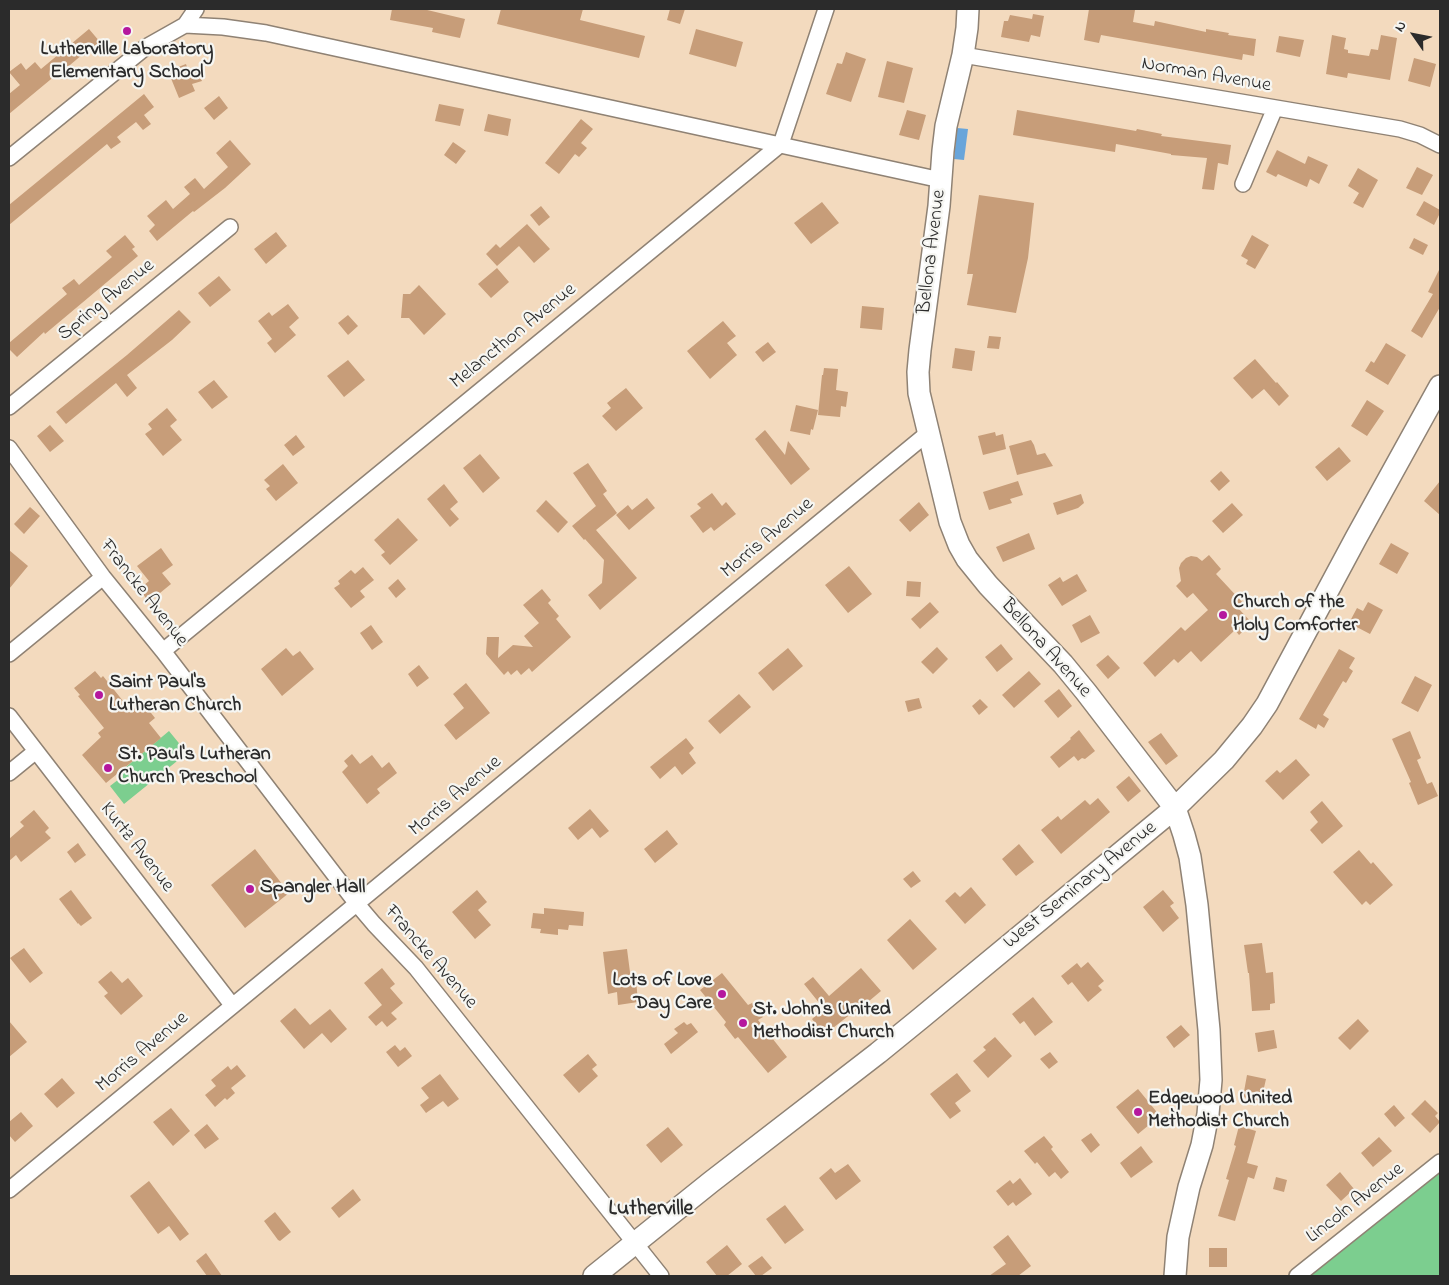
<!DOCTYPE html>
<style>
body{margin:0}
#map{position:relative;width:1449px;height:1285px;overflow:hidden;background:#f3dabe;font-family:"Indie Flower",sans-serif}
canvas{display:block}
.frame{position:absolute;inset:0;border:10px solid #2b2b2b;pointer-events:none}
.north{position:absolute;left:1389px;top:10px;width:50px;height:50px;-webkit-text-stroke:4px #f6f6f2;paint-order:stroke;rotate:303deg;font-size:14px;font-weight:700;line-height:20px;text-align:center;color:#2b2b2b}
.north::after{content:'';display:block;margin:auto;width:18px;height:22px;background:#2b2b2b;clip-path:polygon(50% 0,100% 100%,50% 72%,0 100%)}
</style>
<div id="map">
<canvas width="1449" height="1285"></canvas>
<div class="frame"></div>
<div class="north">N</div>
</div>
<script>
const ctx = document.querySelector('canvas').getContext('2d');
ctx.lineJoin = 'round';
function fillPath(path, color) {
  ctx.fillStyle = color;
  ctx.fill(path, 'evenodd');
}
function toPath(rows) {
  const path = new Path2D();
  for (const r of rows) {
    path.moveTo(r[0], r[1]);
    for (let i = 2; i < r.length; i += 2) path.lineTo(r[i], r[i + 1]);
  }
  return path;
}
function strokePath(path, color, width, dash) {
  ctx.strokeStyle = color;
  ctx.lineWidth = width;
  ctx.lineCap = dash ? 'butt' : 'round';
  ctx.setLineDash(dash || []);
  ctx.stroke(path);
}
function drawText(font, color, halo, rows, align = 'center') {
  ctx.font = font + ' "Indie Flower",sans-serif';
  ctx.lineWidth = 4.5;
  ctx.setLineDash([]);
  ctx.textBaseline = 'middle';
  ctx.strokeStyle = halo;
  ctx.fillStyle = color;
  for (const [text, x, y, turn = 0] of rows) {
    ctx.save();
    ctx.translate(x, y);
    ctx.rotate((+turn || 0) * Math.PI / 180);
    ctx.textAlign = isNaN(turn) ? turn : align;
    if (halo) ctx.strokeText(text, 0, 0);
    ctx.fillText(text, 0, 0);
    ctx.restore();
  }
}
fillPath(toPath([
 [169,731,187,753,124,804,110,786,123,776,120,772],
 [1440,1172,1440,1276,1307,1276,1329,1259]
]), '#7cce8f');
fillPath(toPath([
 [957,128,968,129,964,160,954,159]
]), '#69a5da');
fillPath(toPath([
 [392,9,423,9,465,19,460,38,432,32,433,28,390,20],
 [501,9,583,9,580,20,645,36,639,58,497,24],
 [670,9,685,9,680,24,667,20],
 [1089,9,1135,10,1133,22,1154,26,1155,21,1206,32,1206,29,1229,33,1228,35,1256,39,1254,56,1243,54,1242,60,1101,35,1099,43,1084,40],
 [1033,14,1044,16,1040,37,1031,35,1029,42,1001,37,1004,21,1008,21,1010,15,1032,19],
 [89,29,100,42,84,56,83,54,57,76,56,75,9,114,9,94,20,85,9,72,21,63,26,70,35,62,41,69],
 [696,29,743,42,736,67,689,54],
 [1332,35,1346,38,1344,49,1348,50,1348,53,1369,56,1371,49,1378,50,1381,35,1397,38,1390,80,1348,73,1347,78,1326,74],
 [1279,36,1304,40,1300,57,1276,52],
 [846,52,866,59,851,102,826,94,837,63,842,64],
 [1414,58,1436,64,1430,87,1408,81],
 [887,61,913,68,904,103,878,97],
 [186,64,188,70,196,67,202,81,192,84,195,91,179,98,168,71],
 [144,94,154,107,144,115,151,124,143,130,136,122,117,137,121,142,111,149,107,144,9,225,9,205],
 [219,96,228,108,214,120,204,108],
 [439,104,464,109,460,126,435,121],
 [907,110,926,115,919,140,899,135],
 [1017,110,1136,131,1137,129,1162,134,1161,136,1231,145,1228,165,1218,163,1214,190,1202,189,1207,158,1171,155,1171,154,1116,144,1115,152,1013,135],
 [488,114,511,119,508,136,484,131],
 [581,119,593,129,581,143,587,148,579,157,575,154,559,174,545,163],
 [230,140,251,164,225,188,194,212,193,211,157,241,149,231,155,225,147,216,166,200,173,209,190,194,184,187,195,178,204,189,228,167,216,153],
 [453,142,466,151,456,164,444,155],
 [1277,150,1305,164,1308,156,1328,165,1319,184,1310,179,1307,187,1278,174,1276,177,1266,172],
 [1417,167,1433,175,1422,195,1406,188],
 [1358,168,1378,180,1363,208,1353,203,1359,193,1348,186],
 [979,195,1034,203,1028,258,1016,313,967,305,973,274,967,274],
 [1424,201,1440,210,1440,213,1434,225,1416,215],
 [822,202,839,223,811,244,794,223],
 [541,206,550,217,539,226,530,215],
 [527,224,550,249,534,263,519,246,497,266,486,254,496,244,500,248],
 [276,232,287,246,266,264,254,249],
 [125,235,135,247,132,249,138,256,45,334,44,332,17,357,9,349,9,343,67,294,62,288,74,279,79,285,112,257,106,251],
 [1252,235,1269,245,1255,269,1246,264,1248,260,1241,256],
 [1414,238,1428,245,1423,255,1409,248],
 [497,268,509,282,491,298,478,284],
 [1440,268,1440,307,1422,338,1411,331,1433,294,1428,292],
 [219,276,231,290,210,307,198,293],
 [419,285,446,314,424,335,409,318,401,318,403,294,410,294],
 [288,304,299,318,289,327,296,335,275,353,267,343,272,339,258,321,269,312,272,316],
 [862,306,884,308,882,330,860,328],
 [179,310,191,322,172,340,127,375,137,388,127,397,116,383,66,424,56,412,127,355],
 [348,315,358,326,348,335,338,323],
 [723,321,736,336,727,343,737,355,710,379,687,351],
 [989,336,1001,337,999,349,987,348],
 [768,342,776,352,763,362,755,352],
 [1386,343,1406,355,1388,385,1365,371,1371,361,1374,363],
 [955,348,975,351,972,371,952,368],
 [1255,359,1276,383,1277,382,1289,396,1279,406,1264,389,1252,399,1233,378],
 [348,360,365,380,344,397,327,376],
 [824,368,838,369,836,390,848,392,846,407,841,406,840,417,818,415,822,375,823,375],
 [214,380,228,397,212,409,198,392],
 [626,388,643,408,616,431,602,416,611,408,607,403],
 [1367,400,1384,411,1367,436,1351,426],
 [796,405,818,410,813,430,811,429,810,435,790,431],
 [167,408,177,420,170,426,182,440,163,456,145,434,152,429,148,424],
 [50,425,64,441,50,452,37,436],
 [765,430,785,455,788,441,810,469,791,485,755,439],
 [995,432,996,436,1003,434,1006,449,983,455,978,436],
 [296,435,305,447,293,456,284,445],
 [1031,440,1034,445,1037,455,1045,453,1053,466,1017,475,1009,446],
 [1339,447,1351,461,1327,481,1315,467],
 [480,454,500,478,483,493,463,468],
 [588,463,607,491,603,494,617,513,596,530,637,578,600,610,588,595,602,583,604,560,585,539,584,540,572,526,596,506,573,473],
 [283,464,298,483,276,501,266,489,270,486,264,480],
 [1221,471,1230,481,1219,491,1210,481],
 [1018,481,1023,495,1010,499,1012,503,989,510,983,492],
 [1440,481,1440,515,1424,501],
 [444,484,458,502,450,509,459,519,450,527,427,499],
 [712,493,722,506,726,502,736,514,714,531,711,527,703,533,690,516,701,508,697,504],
 [1081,494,1084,503,1078,508,1057,515,1053,503],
 [647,498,655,508,629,530,616,515,628,505,632,510],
 [546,500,568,522,558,533,536,511],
 [919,502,929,515,910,532,899,520],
 [1232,503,1243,515,1223,533,1212,521],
 [30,507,40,516,24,534,14,524],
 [398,518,418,540,390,565,381,555,385,552,374,540],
 [1029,533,1035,549,1003,562,996,547],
 [1391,543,1409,553,1397,574,1379,564],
 [161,548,173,565,162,573,171,584,149,602,139,589,149,581,137,566],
 [9,550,28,566,9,589],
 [1209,555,1221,569,1216,574,1243,603,1238,608,1252,623,1239,635,1235,630,1201,662,1191,651,1178,663,1174,659,1155,677,1143,663,1181,627,1185,631,1208,610,1193,593,1187,598,1176,586,1181,581,1179,568,1181,563,1186,558,1191,556,1197,557,1202,561],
 [849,566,872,594,848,613,825,585],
 [363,567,374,580,360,591,365,597,351,608,334,588,340,584,338,581,351,570,355,574],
 [1077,574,1087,591,1062,606,1048,585,1060,577,1063,582],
 [398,579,406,589,396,598,388,588],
 [907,581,921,582,920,597,906,596],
 [542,589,551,600,548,603,559,616,556,619,571,637,532,672,529,668,521,675,517,670,511,675,508,671,504,675,486,654,487,637,499,637,498,658,513,645,533,647,524,636,539,623,523,605],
 [930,602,939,612,920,629,911,619],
 [1368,602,1383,610,1370,634,1349,623,1357,608,1363,611],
 [1090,615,1100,633,1081,643,1072,625],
 [371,625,383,642,372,650,360,633],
 [1001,644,1013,659,997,672,985,657],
 [937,647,948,659,933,674,921,662],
 [286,648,293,656,300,651,314,669,282,696,261,669],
 [788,648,803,666,773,691,758,673],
 [1339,649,1355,658,1349,668,1353,671,1346,683,1343,681,1323,715,1329,719,1324,728,1318,724,1316,729,1299,719],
 [1108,655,1120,668,1108,679,1096,665],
 [419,665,429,678,417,687,408,674],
 [95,671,101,678,103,676,131,711,135,708,137,710,144,704,155,718,149,723,161,738,106,783,82,755,101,737,98,733,104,728,78,696,80,695,74,688],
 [1029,671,1041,684,1014,708,1002,695],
 [1415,676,1432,685,1418,712,1401,703],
 [466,683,490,713,456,740,444,725,464,708,453,694],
 [1059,689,1072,706,1058,718,1044,701],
 [739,694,751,707,720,734,708,721],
 [919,698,922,708,908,712,905,701],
 [980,699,988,707,979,715,972,706],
 [1079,730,1095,751,1085,759,1082,758,1078,761,1074,756,1059,768,1050,757,1071,739,1070,738],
 [1410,731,1421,758,1417,760,1427,784,1432,782,1438,796,1418,805,1409,783,1411,782,1392,739],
 [1161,733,1178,756,1166,765,1148,742],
 [686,738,694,748,689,753,696,763,682,775,675,766,660,779,650,767],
 [352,754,360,764,372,755,382,768,389,762,397,773,377,789,380,793,367,804,342,772,348,766,344,761],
 [1296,759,1310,775,1283,800,1265,781,1277,770,1280,773],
 [1129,776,1141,791,1128,802,1116,787],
 [1098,798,1110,812,1061,854,1041,830,1058,816,1061,820,1085,800,1090,805],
 [1322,801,1343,826,1322,844,1310,830,1318,822,1310,812],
 [590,809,609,831,600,838,592,828,578,840,568,828],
 [34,810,49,828,45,832,51,838,21,862,16,855,9,861,9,839,24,826,20,822],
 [667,830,678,844,655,863,644,849],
 [78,843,86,855,75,863,67,852],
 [1019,844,1034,862,1016,876,1002,859],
 [255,849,289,893,245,928,211,885],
 [1359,850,1371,864,1373,862,1393,885,1370,905,1366,901,1362,905,1333,872],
 [913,871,921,881,911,888,903,879],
 [971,887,986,905,965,924,945,901,955,892,960,897],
 [71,890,92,918,81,926,78,923,78,924,59,899],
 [477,890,487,902,478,910,491,925,475,939,452,912],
 [1163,890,1174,903,1170,906,1179,918,1163,932,1143,907],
 [544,908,584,912,583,926,569,925,568,930,558,929,558,935,540,933,541,929,531,928,533,913,544,914],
 [910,919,937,949,913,970,887,940],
 [1262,943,1266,973,1273,972,1275,1003,1270,1004,1270,1010,1252,1011,1249,973,1248,973,1244,945],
 [24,948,43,973,30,983,10,958],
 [627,949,631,980,636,980,638,1002,618,1005,617,992,608,994,603,952],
 [1088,962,1104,981,1098,986,1102,990,1088,1002,1072,982,1068,985,1061,976,1077,963,1081,968],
 [382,968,395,984,390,988,403,1003,391,1013,397,1019,387,1027,382,1021,376,1026,368,1017,382,1005,364,983],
 [861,968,881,991,862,1007,861,1006,824,1035,812,1019,824,1009,804,984,813,977,829,996],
 [111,971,122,983,128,978,143,996,121,1015,104,996,108,993,98,982],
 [722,973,748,1005,752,1003,763,1017,758,1020,787,1057,768,1073,738,1037,735,1039,724,1025,726,1022,700,990],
 [1033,997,1053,1022,1035,1036,1024,1021,1020,1024,1012,1014],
 [295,1008,310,1025,330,1009,347,1029,331,1043,322,1033,304,1049,280,1021],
 [1358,1019,1369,1031,1350,1050,1338,1038],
 [9,1021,27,1042,9,1057],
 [684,1022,687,1025,691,1023,698,1032,671,1054,664,1044,678,1033,674,1029],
 [1181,1025,1190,1035,1174,1048,1166,1037],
 [1274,1030,1277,1048,1258,1052,1255,1033],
 [995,1037,1012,1056,988,1078,973,1061,986,1050,983,1047],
 [395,1045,400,1051,405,1047,412,1056,398,1067,386,1052],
 [1050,1052,1058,1062,1049,1069,1040,1059],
 [588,1054,597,1065,592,1069,598,1076,579,1093,563,1075],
 [237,1065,246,1076,231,1088,235,1093,227,1100,225,1098,215,1107,205,1095,216,1086,211,1080,228,1066,231,1070],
 [957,1073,971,1091,955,1103,961,1111,950,1119,930,1094],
 [440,1074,459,1099,448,1107,443,1101,426,1113,420,1105,429,1098,421,1088],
 [1247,1075,1266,1079,1261,1101,1243,1097],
 [62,1078,75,1093,57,1108,44,1094],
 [1138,1089,1160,1116,1138,1134,1116,1107],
 [1425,1100,1438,1113,1435,1116,1440,1122,1430,1133,1411,1114],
 [1394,1105,1405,1118,1395,1127,1384,1114],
 [171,1108,190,1131,173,1146,153,1122],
 [21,1112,33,1126,15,1142,9,1135,9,1122],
 [207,1124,219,1139,205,1149,194,1135],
 [1239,1126,1256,1131,1247,1163,1258,1166,1254,1179,1248,1177,1235,1221,1218,1216,1229,1180,1226,1179,1236,1146,1234,1145],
 [668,1127,683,1145,661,1163,646,1145],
 [1091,1133,1100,1145,1091,1153,1081,1140],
 [1044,1136,1053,1147,1051,1149,1069,1172,1061,1179,1055,1172,1049,1177,1037,1162,1035,1164,1024,1151],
 [1379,1137,1392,1151,1373,1167,1361,1153],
 [1141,1146,1153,1162,1131,1178,1120,1163],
 [848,1164,861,1181,836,1200,819,1178,831,1168,835,1173],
 [1340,1172,1354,1189,1341,1201,1326,1185],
 [1276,1177,1287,1180,1284,1192,1273,1189],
 [1020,1178,1032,1194,1016,1206,1013,1202,1008,1206,996,1191,1010,1180,1013,1184],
 [149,1181,189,1234,180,1241,169,1226,158,1234,130,1196],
 [353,1189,361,1200,339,1218,331,1208],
 [785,1205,804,1230,785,1244,766,1219],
 [275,1212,291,1232,280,1241,278,1240,264,1221],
 [1008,1235,1031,1266,1018,1276,989,1276,1006,1264,993,1247],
 [727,1245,742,1264,727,1276,717,1276,706,1262],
 [1209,1248,1227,1248,1227,1267,1209,1267],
 [206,1253,222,1276,207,1276,196,1261],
 [762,1256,772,1268,761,1276,756,1276,748,1266]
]), '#c79d79');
const street = toPath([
 [185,25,223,27,266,33,941,180],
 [963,55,1400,129,1420,135,1440,145],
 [9,158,146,47,185,25,196,9],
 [1243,184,1275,108],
 [9,407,230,227],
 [9,448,103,577,163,651,357,904,374,924,416,968,661,1276],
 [163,651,781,144,826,9],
 [9,654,103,577],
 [9,716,232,1005],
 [9,773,36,751],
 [9,1190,928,433],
 [1297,1276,1440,1162]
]);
const secondary = toPath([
 [968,9,967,28,963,55,946,126,943,151,939,206,920,350,918,372,919,393,950,522,959,545,967,559,988,585,1063,664,1086,692,1175,808,1184,835,1190,857,1197,905,1209,1030,1211,1080,1208,1114,1202,1145,1189,1187,1178,1237,1175,1276],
 [594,1276,711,1182,878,1053,921,1018,1175,808,1224,760,1252,726,1267,704,1356,538,1440,386]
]);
strokePath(street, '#8f8274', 18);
strokePath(secondary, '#8f8274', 24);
strokePath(street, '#fff', 15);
strokePath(secondary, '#fff', 21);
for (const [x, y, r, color] of [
 [127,31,5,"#b5179e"],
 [1223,615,5,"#b5179e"],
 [99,695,5,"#b5179e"],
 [108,768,5,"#b5179e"],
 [250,889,5,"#b5179e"],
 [722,994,5,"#b5179e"],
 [743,1023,5,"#b5179e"],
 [1138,1112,5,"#b5179e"]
]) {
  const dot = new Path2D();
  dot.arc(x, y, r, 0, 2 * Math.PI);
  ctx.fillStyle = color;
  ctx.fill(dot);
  strokePath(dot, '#f6f6f2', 2);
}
drawText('bold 20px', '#2b2b2b', '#f6f6f2', [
 ["Lutherville Laboratory",127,51,"center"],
 ["Elementary School",127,74,"center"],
 ["Church of the",1233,604],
 ["Holy Comforter",1233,627],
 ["Saint Paul's",109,684],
 ["Lutheran Church",109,707],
 ["St. Paul's Lutheran",118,756],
 ["Church Preschool",118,779],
 ["Spangler Hall",260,889],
 ["Lots of Love",712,982,"right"],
 ["Day Care",712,1005,"right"],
 ["St. John's United",753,1011],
 ["Methodist Church",753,1034],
 ["Edgewood United",1148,1100],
 ["Methodist Church",1148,1123]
], 'left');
drawText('20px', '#2b2b2b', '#f6f6f2', [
 ["Norman Avenue",1206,76,10],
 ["Bellona Avenue",933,252,-83],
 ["Spring Avenue",107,301,-39],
 ["Melancthon Avenue",514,337,-39],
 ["Morris Avenue",768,539,-40],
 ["Francke Avenue",143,594,52],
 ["Bellona Avenue",1045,649,48],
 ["Morris Avenue",456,797,-40],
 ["Kurtz Avenue",136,848,52],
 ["West Seminary Avenue",1081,886,-39],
 ["Francke Avenue",430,958,49],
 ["Morris Avenue",143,1053,-40],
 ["Lincoln Avenue",1356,1204,-38]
]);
drawText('bold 22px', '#2b2b2b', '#f6f6f2', [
 ["Lutherville",651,1210]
]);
</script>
